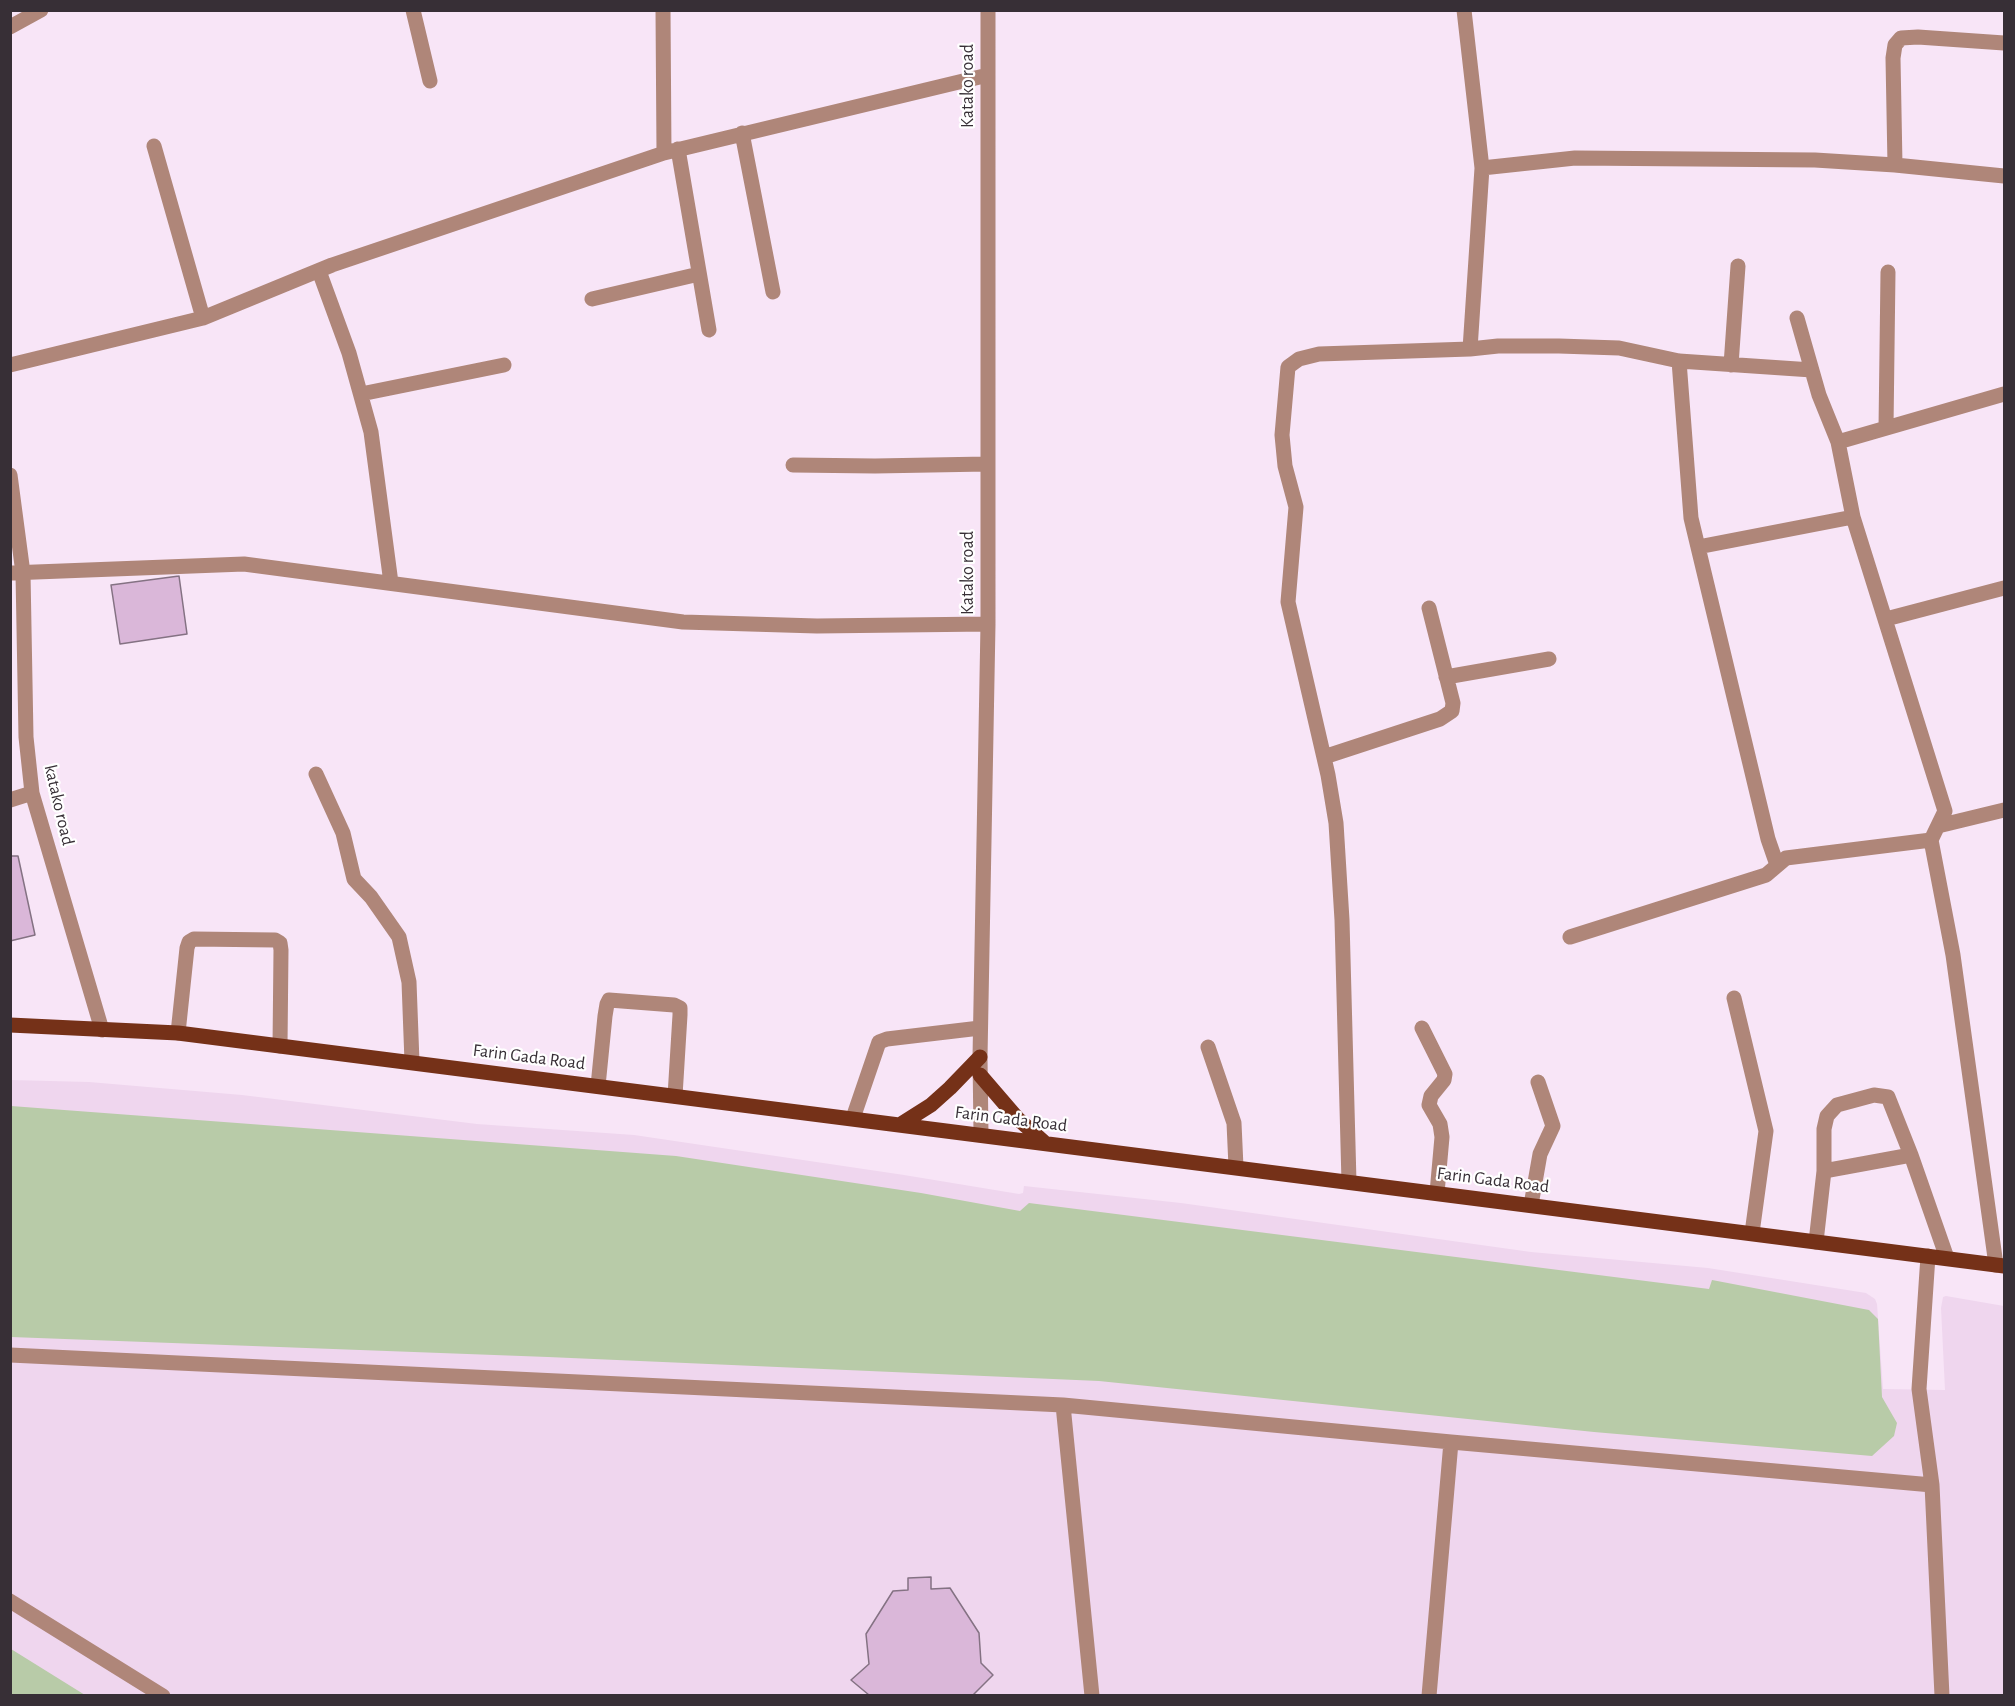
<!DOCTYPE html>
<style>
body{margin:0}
#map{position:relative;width:2015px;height:1706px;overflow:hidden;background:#f8e5f7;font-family:"Alegreya Sans",sans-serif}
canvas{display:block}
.frame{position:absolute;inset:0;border:12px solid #372f36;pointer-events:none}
</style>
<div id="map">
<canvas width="2015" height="1706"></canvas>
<div class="frame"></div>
</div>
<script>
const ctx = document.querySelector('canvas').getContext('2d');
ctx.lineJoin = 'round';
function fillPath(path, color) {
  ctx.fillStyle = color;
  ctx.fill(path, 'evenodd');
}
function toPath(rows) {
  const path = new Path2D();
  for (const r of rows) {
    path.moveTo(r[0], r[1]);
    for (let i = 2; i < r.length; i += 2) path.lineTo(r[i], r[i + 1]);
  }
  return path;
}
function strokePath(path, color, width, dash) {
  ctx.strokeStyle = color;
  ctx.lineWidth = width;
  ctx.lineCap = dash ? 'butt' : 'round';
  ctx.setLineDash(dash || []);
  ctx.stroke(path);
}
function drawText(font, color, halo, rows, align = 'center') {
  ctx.font = font + ' "Alegreya Sans",sans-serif';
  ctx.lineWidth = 4.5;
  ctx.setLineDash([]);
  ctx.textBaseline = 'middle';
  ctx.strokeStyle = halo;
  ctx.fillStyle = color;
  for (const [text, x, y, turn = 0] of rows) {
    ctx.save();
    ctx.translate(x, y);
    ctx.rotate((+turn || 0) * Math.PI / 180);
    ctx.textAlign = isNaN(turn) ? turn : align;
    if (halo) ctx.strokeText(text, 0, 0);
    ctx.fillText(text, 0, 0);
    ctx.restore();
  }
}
fillPath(toPath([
 [11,1080,89,1082,242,1095,477,1124,634,1135,904,1175,1019,1194,1023,1193,1024,1186,1181,1203,1531,1252,1708,1268,1866,1293,1875,1299,1877,1304,1883,1389,1945,1390,1941,1308,1943,1297,1946,1296,2004,1306,2004,1695,11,1696]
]), '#efd6ee');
fillPath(toPath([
 [11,1106,676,1156,921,1193,1020,1211,1029,1203,1709,1289,1712,1280,1869,1310,1878,1319,1882,1397,1897,1423,1894,1436,1872,1456,1594,1432,1099,1381,548,1357,11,1337],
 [10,1649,11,1649,85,1695,11,1695]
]), '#b8cba8');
const building = toPath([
 [179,576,187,634,120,644,111,585,179,576],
 [10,856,18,856,35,935,10,941,10,856],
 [931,1577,931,1589,950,1588,979,1633,981,1663,993,1675,973,1695,869,1695,851,1680,869,1664,866,1634,893,1591,908,1590,908,1578,931,1577]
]);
fillPath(building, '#dab7d9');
strokePath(building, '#847283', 1.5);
strokePath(toPath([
 [413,10,430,81],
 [663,10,664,153],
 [1464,10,1482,168,1470,349],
 [10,27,41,10],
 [742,133,773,292],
 [154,146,203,318],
 [678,149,709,330],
 [1895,165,1893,58,1895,45,1901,38,1918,37,2004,43],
 [1482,168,1575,158,1815,160,1895,165,2004,176],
 [319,271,349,353,371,432,391,583],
 [592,299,699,274],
 [1797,318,1819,395,1838,442,1853,517,1945,811,1931,840,1953,955,1996,1265],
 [1679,361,1691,518,1768,839,1777,865],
 [10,365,203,318,332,265,664,153,988,75],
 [1731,365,1738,266],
 [361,394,504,365],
 [1886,428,1888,272],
 [1838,442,2004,394],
 [793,465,875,466,987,464],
 [10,475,23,573,26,737,32,793,102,1030],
 [1698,547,1853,517],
 [10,573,244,564,683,622,817,626,988,624],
 [1886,619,2004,588],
 [1446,677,1549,659],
 [1324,757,1440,719,1452,711,1453,703,1429,608],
 [316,774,343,833,354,879,371,897,399,937,409,982,412,1062],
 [10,800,32,793],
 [1938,826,2004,810],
 [1570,937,1766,875,1786,858,1931,840],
 [1734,998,1766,1131,1752,1233],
 [1422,1028,1445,1074,1444,1080,1431,1096,1429,1105,1440,1124,1442,1137,1437,1193],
 [178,1033,187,948,189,942,194,939,275,940,280,943,281,950,280,1046],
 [1208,1047,1234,1123,1236,1167],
 [598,1086,605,1016,607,1004,609,1000,674,1005,680,1008,680,1015,675,1096],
 [853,1118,879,1042,887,1039,980,1028],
 [981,1134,980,1057,988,624,988,10],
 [1824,1171,1911,1155],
 [1349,1182,1342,920,1336,823,1328,775,1288,602,1296,507,1285,466,1282,435,1288,367,1299,359,1319,354,1470,349,1498,346,1559,346,1619,348,1679,361,1812,370],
 [1531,1205,1540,1154,1553,1126,1538,1082],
 [1816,1242,1824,1171,1824,1129,1827,1116,1837,1105,1874,1095,1888,1097,1911,1155,1947,1258],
 [1928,1256,1919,1389,1932,1485,1942,1696],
 [10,1355,1063,1405,1451,1442,1932,1485],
 [1063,1405,1092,1696],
 [10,1601,163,1696],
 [1429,1696,1451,1442]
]), '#af8679', 15);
strokePath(toPath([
 [10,1025,178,1033,2004,1266],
 [980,1075,1017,1118,1045,1143],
 [901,1124,931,1105,950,1088,980,1057]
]), '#753118', 15);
drawText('18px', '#372f36', '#fff', [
 ["Katako road",968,86,-90],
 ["Katako road",968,573,-90],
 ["katako road",59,805,77],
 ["Farin Gada Road",529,1057,7],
 ["Farin Gada Road",1011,1119,7],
 ["Farin Gada Road",1493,1180,7]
]);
</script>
